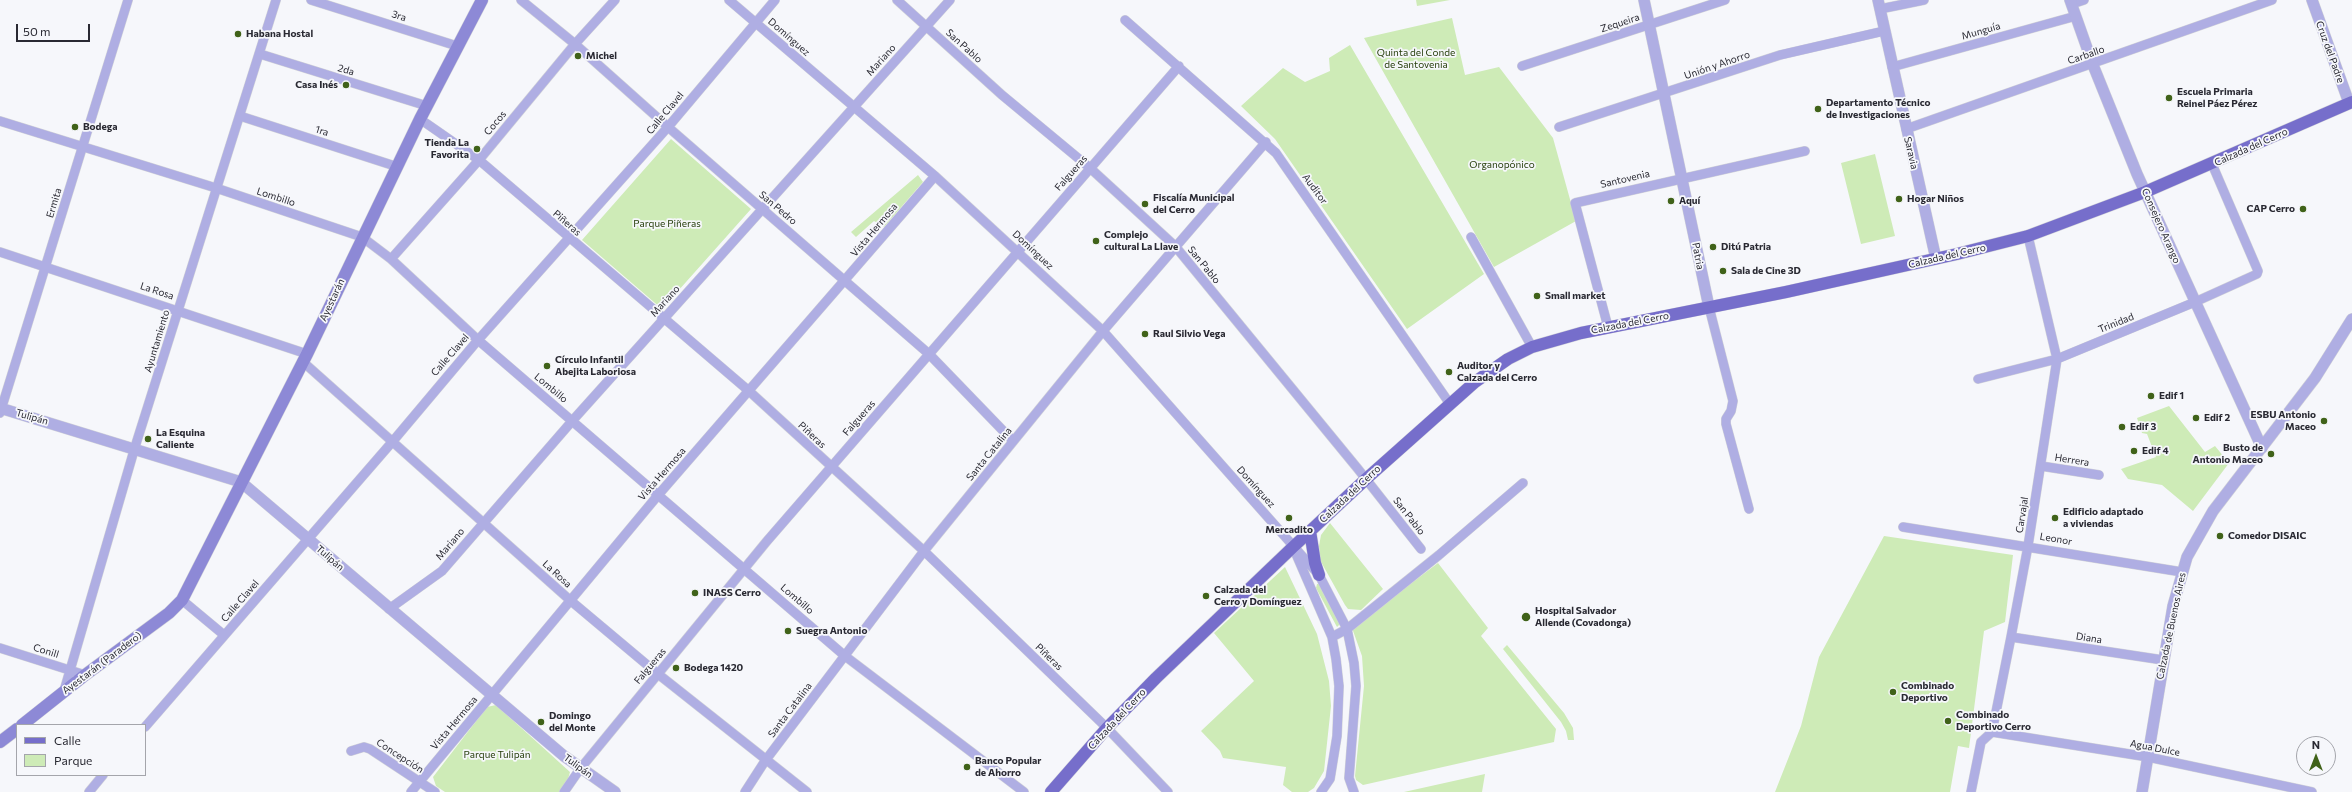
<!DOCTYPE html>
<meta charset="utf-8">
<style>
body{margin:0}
#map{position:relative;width:2352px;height:792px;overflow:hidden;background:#f6f7fb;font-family:Commissioner,sans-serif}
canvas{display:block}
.legend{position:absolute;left:16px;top:724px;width:130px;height:52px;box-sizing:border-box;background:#f6f7fb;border:1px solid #a4a5ab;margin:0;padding:5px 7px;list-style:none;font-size:12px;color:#292932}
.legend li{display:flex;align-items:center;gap:8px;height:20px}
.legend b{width:20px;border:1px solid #a4a5ab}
.north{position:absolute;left:2296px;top:736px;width:40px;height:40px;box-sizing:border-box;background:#f6f7fb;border:1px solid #a4a5ab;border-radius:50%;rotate:0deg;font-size:11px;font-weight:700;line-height:16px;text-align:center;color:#292932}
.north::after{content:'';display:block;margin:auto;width:14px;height:18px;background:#406219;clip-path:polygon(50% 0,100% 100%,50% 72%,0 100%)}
.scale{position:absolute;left:16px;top:24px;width:74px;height:18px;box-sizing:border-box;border:2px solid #292932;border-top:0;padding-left:5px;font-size:12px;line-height:14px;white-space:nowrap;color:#292932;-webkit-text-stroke:3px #f6f7fb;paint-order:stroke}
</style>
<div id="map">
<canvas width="2352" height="792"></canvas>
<ul class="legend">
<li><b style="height:5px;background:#766ecb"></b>Calle</li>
<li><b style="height:11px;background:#ceebb7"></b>Parque</li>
</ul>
<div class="north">N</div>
<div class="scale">50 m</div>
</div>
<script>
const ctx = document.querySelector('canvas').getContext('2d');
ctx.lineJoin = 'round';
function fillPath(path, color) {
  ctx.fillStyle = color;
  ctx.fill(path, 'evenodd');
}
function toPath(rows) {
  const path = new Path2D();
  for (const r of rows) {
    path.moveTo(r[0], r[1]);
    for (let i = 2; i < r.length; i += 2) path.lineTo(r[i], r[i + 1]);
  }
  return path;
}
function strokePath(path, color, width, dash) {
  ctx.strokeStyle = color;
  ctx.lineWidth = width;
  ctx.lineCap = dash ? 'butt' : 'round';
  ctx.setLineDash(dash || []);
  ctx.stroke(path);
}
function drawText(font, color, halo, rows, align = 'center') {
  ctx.font = font + ' Commissioner,sans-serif';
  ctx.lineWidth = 3.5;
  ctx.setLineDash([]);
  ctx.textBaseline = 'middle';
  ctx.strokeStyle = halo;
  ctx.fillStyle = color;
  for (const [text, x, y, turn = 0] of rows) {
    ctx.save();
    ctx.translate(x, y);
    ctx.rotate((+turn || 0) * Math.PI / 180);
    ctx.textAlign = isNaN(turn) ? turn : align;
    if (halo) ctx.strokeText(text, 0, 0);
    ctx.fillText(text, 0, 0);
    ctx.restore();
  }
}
fillPath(toPath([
 [1416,0,1450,0,1417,6],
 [1452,18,1465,75,1499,67,1553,138,1576,221,1494,267,1364,38],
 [1350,45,1484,274,1407,329,1275,139,1241,106,1283,68,1305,82,1330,71,1329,58],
 [671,139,751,209,662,309,582,240],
 [1875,154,1895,236,1861,244,1841,163],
 [918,175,923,182,884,227,874,221,856,237,851,232],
 [2169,406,2205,452,2215,446,2229,463,2193,511,2162,485,2128,479,2121,469,2156,457,2147,434,2142,433,2137,418],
 [1330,523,1383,589,1361,610,1348,609,1345,605,1320,560,1319,546,1321,535],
 [1884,536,2013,555,2005,622,1984,631,1969,748,1958,746,1950,792,1775,792,1801,726,1819,657],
 [1438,563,1488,628,1481,636,1556,729,1554,742,1363,785,1356,780,1355,776,1364,686,1362,656,1352,628],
 [1285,567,1317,634,1329,681,1331,706,1324,771,1314,788,1308,792,1292,792,1283,785,1286,767,1223,758,1220,751,1201,731,1254,681,1214,633],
 [1319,584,1340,624,1337,627,1316,588,1317,584],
 [1507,645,1564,713,1573,728,1574,740,1568,740,1566,731,1561,722,1503,649],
 [496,705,570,772,568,779,559,792,445,792,436,786,433,777,487,707],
 [1485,774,1482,792,1404,792]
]), '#ceebb7');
const minor = toPath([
 [311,0,457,46],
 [521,0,575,44,668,127,929,354,1013,441],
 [729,0,935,176,1103,331,1319,575,1347,629,1354,663,1356,686,1349,778,1354,792],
 [897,0,1002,95,1090,168,1175,246,1358,469,1421,549],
 [2072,4,2084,0],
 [1880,9,1924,0],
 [1125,20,1276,153,1450,404],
 [260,54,427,106],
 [1522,66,1725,0],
 [1892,67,2076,16],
 [240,116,398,167],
 [420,119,479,160,749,391,924,551,1107,728,1168,792],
 [0,121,216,188,362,237,391,259,478,340,845,656,1024,792],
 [1559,127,1780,55,1884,31],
 [1906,129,2272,0],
 [1471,237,1532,347],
 [0,252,307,354],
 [391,259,479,160,575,44,615,0],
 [1709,307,1733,401,1731,411,1726,419,1726,424,1749,509],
 [1608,327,1575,203,1805,151],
 [302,361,571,601,658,674,807,792],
 [1978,379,2057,359,2195,302,2257,274,2258,271,2212,164],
 [0,413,128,0],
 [2041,466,2099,475],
 [1903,527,2182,572],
 [1296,554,1332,637,1336,659,1339,686,1337,736,1330,779,1321,792],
 [182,600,224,635],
 [389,609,442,571,573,420,950,0],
 [1332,637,1347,629,1439,555,1523,483],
 [2011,637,2163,660],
 [0,648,85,675],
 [64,691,135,447,276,0],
 [145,727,393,441,478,340,668,127,775,0],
 [1992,732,2148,757,2312,792],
 [351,751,364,747,370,749,435,792],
 [89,792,103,775],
 [411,792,659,494,935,176],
 [564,792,580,769,767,541,1179,66],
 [745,792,765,761,924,551,1103,331,1266,142],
 [1971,792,1981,742,1992,732,2011,637,2028,546,2057,359,2028,236]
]);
const tertiary = toPath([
 [1644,0,1709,307],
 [1878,0,1936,259],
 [2070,0,2093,65,2137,174,2262,448],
 [2312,0,2349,103],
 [0,408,241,482,564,756,615,792],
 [2142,792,2173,606,2187,557,2213,511,2315,378,2352,319]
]);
const secondary = toPath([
 [22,725,85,675,169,613,182,600,307,354,420,119,482,0],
 [0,742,17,729]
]);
const primary = toPath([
 [1310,531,1315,563,1319,575],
 [1051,792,1107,728,1156,678,1293,547,1366,479,1475,382,1508,359,1532,347,1581,333,1786,292,1957,254,2028,236,2145,192,2352,102]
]);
strokePath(minor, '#d1d2d7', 10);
strokePath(tertiary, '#d1d2d7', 12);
strokePath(secondary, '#d1d2d7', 13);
strokePath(primary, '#d1d2d7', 13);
strokePath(minor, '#afaee3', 9);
strokePath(tertiary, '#afaee3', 11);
strokePath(secondary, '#8d89d6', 12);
strokePath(primary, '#766ecb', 12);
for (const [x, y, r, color] of [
 [238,34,4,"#406219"],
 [578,56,4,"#406219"],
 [346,85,4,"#406219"],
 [2169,98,4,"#406219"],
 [1818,109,4,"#406219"],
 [75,127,4,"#406219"],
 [477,149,4,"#406219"],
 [1899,199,4,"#406219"],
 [1671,201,4,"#406219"],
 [1145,204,4,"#406219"],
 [2303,209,4,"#406219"],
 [1096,241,4,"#406219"],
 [1713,247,4,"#406219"],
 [1723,271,4,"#406219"],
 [1537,296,4,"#406219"],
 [1145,334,4,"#406219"],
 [547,366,4,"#406219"],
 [1449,372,4,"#406219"],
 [2151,396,4,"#406219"],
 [2196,418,4,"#406219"],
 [2324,421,4,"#406219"],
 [2122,427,4,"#406219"],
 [148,439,4,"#406219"],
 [2134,451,4,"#406219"],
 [2271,454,4,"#406219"],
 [1289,518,4,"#406219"],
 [2055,518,4,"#406219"],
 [2220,536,4,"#406219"],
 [695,593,4,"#406219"],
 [1206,596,4,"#406219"],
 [1526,617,5,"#406219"],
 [788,631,4,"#406219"],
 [676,668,4,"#406219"],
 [1893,692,4,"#406219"],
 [1948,721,4,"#406219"],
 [541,722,4,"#406219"],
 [967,767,4,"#406219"]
]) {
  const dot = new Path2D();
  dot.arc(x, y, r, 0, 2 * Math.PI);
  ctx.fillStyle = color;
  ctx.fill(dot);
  strokePath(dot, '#f6f7fb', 1.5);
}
drawText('10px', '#292932', '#f6f7fb', [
 ["3ra",399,16,18],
 ["Zequeira",1620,23,-18],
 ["Munguía",1981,31,-16],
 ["Domínguez",789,37,41],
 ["San Pablo",964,46,42],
 ["Cruz del Padre",2330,52,70],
 ["Carballo",2086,55,-19],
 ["Mariano",881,60,-48],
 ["Unión y Ahorro",1717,65,-19],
 ["2da",346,70,17],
 ["Calle Clavel",665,113,-50],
 ["Cocos",495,123,-50],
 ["1ra",322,131,18],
 ["Calzada del Cerro",2251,147,-24],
 ["Saravia",1911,153,77],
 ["Falgueras",1071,173,-49],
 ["Santovenia",1625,179,-13],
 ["Auditor",1315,189,54],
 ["Lombillo",276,197,18],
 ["Ermita",54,203,-73],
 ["San Pedro",778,208,40],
 ["Piñeras",567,223,41],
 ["Consejero Arango",2161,226,66],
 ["Vista Hermosa",874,230,-50],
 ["Domínguez",1033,250,43],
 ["Patria",1698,256,79],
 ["Calzada del Cerro",1947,256,-13],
 ["San Pablo",1204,265,51],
 ["La Rosa",157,291,18],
 ["Ayestarán",332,300,-65],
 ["Mariano",665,301,-48],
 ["Calzada del Cerro",1630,323,-11],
 ["Trinidad",2116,323,-22],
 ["Ayuntamiento",157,341,-73],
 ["Calle Clavel",450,355,-49],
 ["Lombillo",551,388,40],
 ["Tulipán",32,417,16],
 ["Falgueras",859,418,-49],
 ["Piñeras",812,435,43],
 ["Santa Catalina",989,454,-51],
 ["Herrera",2072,460,9],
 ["Vista Hermosa",662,474,-49],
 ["Domínguez",1256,487,48],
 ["Calzada del Cerro",1350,494,-43],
 ["Carvajal",2022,515,-81],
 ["San Pablo",1409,516,52],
 ["Leonor",2056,539,10],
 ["Mariano",450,544,-50],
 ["Tulipán",330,558,41],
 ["La Rosa",557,574,42],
 ["Lombillo",797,599,41],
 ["Calle Clavel",240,601,-49],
 ["Calzada de Buenos Aires",2171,626,-78],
 ["Diana",2089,638,9],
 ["Conill",46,651,17],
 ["Piñeras",1049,657,44],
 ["Ayestarán (Paradero)",102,663,-37],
 ["Falgueras",650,666,-50],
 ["Santa Catalina",790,710,-53],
 ["Calzada del Cerro",1117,719,-47],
 ["Vista Hermosa",454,723,-50],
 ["Agua Dulce",2155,748,11],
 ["Concepción",400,756,33],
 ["Tulipán",578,766,36]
]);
drawText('bold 10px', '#292932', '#f6f7fb', [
 ["Habana Hostal",246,34],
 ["Michel",586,56],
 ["Casa Inés",338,85,"right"],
 ["Escuela Primaria",2177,92],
 ["Reinel Páez Pérez",2177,104],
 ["Departamento Técnico",1826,103],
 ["de Investigaciones",1826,115],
 ["Bodega",83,127],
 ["Tienda La",469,143,"right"],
 ["Favorita",469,155,"right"],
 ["Fiscalía Municipal",1153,198],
 ["del Cerro",1153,210],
 ["Hogar Niños",1907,199],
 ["Aquí",1679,201],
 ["CAP Cerro",2295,209,"right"],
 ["Complejo",1104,235],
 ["cultural La Llave",1104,247],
 ["Ditú Patria",1721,247],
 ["Sala de Cine 3D",1731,271],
 ["Small market",1545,296],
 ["Raul Silvio Vega",1153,334],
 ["Círculo Infantil",555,360],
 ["Abejita Laboriosa",555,372],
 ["Auditor y",1457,366],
 ["Calzada del Cerro",1457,378],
 ["Edif 1",2159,396],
 ["ESBU Antonio",2316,415,"right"],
 ["Maceo",2316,427,"right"],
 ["Edif 2",2204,418],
 ["Edif 3",2130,427],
 ["La Esquina",156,433],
 ["Caliente",156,445],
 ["Busto de",2263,448,"right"],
 ["Antonio Maceo",2263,460,"right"],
 ["Edif 4",2142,451],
 ["Edificio adaptado",2063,512],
 ["a viviendas",2063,524],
 ["Mercadito",1289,530,"center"],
 ["Comedor DISAIC",2228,536],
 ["Calzada del",1214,590],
 ["Cerro y Domínguez",1214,602],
 ["INASS Cerro",703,593],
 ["Hospital Salvador",1535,611],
 ["Allende (Covadonga)",1535,623],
 ["Suegra Antonio",796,631],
 ["Bodega 1420",684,668],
 ["Combinado",1901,686],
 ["Deportivo",1901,698],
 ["Combinado",1956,715],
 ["Deportivo Cerro",1956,727],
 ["Domingo",549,716],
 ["del Monte",549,728],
 ["Banco Popular",975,761],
 ["de Ahorro",975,773]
], 'left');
drawText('10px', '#273f0c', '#f6f7fb', [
 ["Quinta del Conde",1416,53],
 ["de Santovenia",1416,65],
 ["Organopónico",1502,165],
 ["Parque Piñeras",667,224],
 ["Parque Tulipán",497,755]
]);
</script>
